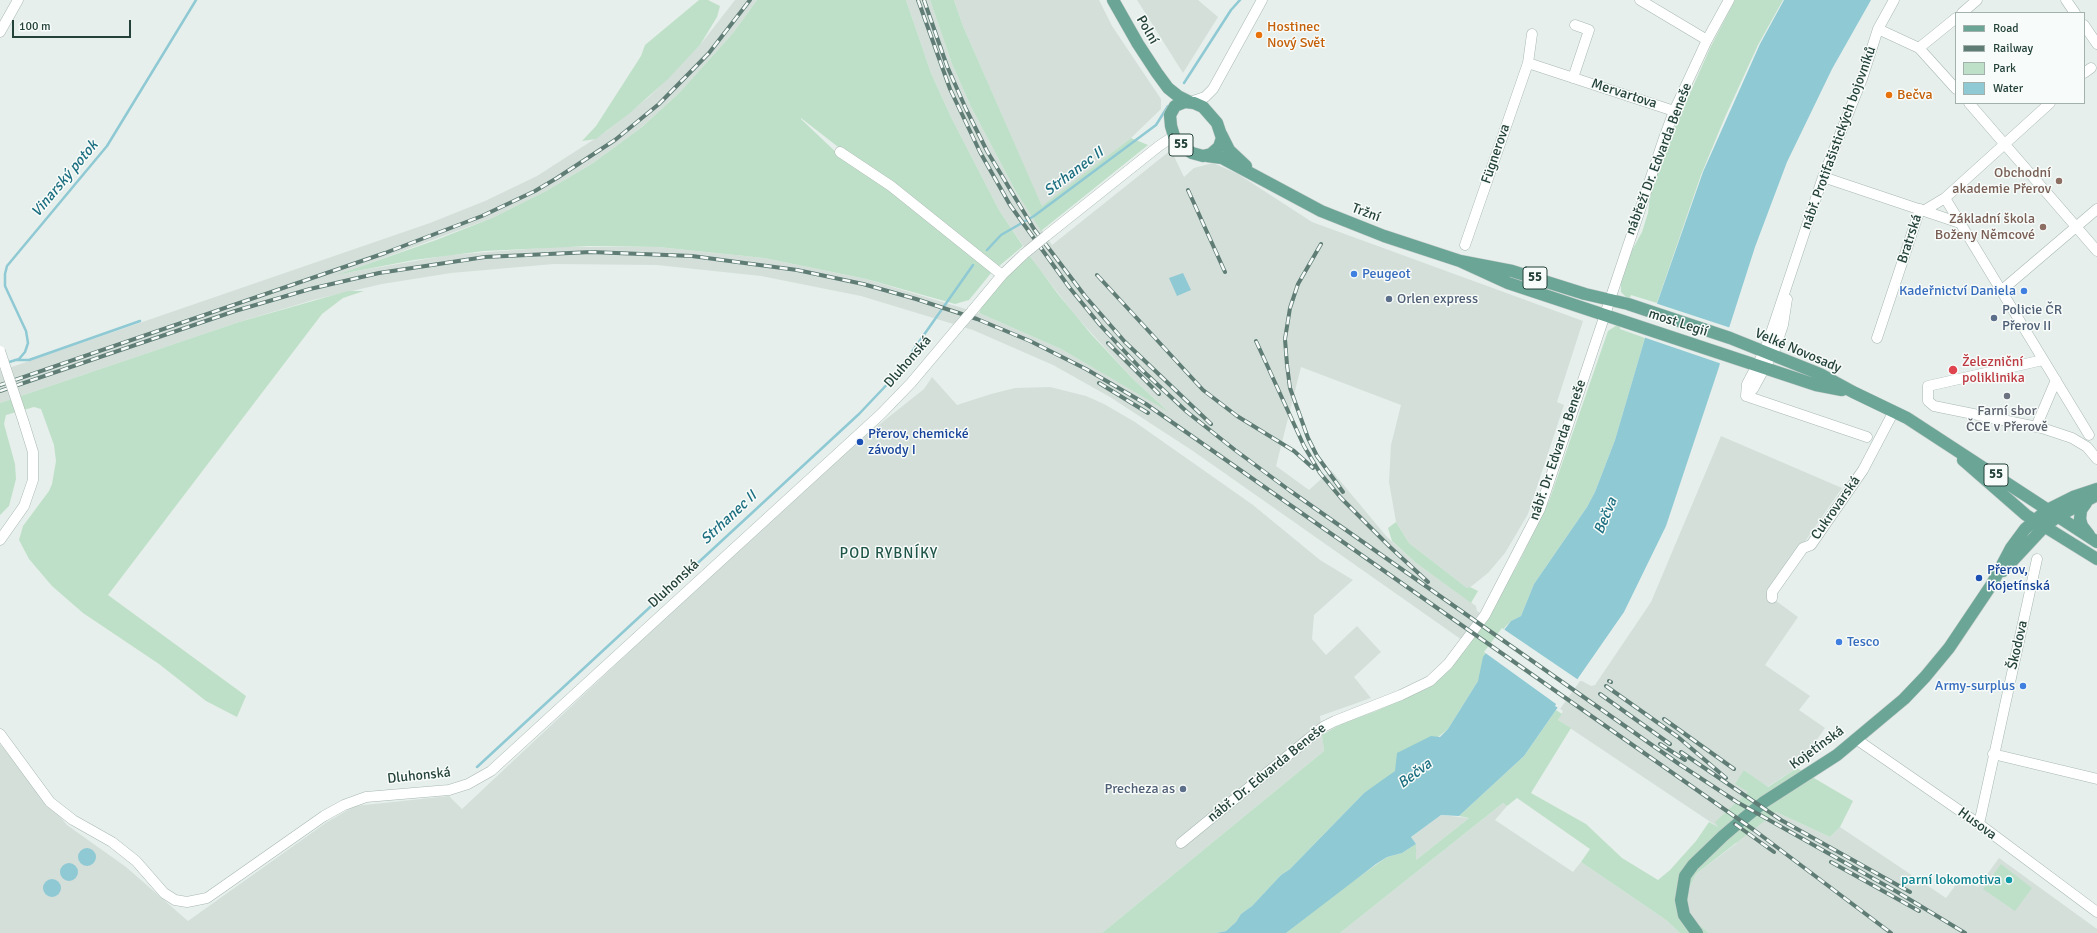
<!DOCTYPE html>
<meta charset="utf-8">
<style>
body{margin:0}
#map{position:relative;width:2097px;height:933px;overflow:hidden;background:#e6efeb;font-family:Signika,sans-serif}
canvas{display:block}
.legend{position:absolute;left:1955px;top:12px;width:130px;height:92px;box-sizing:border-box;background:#f7fbf9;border:1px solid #a3b1ad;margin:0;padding:5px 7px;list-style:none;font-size:12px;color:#24423a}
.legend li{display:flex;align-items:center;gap:8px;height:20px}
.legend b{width:20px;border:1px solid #a3b1ad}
.scale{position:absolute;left:12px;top:20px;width:119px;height:18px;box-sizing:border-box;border:2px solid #24423a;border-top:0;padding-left:5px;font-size:12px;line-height:14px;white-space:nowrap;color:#24423a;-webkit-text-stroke:3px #f7fbf9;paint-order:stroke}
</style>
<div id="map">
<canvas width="2097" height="933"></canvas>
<ul class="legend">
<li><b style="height:5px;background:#6aa596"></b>Road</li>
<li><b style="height:5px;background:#5f7d75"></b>Railway</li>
<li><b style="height:11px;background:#bfe0c8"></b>Park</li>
<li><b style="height:11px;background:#8ec9d4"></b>Water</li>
</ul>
<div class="scale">100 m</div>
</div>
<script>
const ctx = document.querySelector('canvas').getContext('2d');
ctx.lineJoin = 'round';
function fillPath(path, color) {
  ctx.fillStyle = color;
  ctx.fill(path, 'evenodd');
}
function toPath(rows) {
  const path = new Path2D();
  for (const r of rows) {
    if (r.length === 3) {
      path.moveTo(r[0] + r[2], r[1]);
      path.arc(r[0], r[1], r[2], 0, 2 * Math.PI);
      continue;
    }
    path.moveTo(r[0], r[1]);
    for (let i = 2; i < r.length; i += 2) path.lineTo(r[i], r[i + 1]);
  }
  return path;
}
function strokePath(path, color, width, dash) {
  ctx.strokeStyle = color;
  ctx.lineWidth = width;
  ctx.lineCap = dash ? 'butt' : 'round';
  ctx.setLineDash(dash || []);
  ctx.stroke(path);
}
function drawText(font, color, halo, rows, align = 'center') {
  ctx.font = font + ' Signika,sans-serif';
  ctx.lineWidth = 3;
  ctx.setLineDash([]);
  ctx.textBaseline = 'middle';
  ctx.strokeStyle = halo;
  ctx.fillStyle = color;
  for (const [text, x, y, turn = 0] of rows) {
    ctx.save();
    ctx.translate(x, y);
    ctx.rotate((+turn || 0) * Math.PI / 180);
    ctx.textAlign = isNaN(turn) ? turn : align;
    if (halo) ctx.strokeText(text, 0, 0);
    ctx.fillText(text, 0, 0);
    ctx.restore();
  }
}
fillPath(toPath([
 [735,0,757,0,733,33,680,92,642,127,593,163,546,191,492,218,340,274,449,255,554,247,658,247,764,258,866,279,979,313,1061,349,1167,410,1134,380,1075,315,1037,266,999,210,951,117,931,73,906,0,930,0,952,64,971,107,1015,190,1052,245,1171,150,1184,177,1194,168,1213,163,1238,174,1312,222,1583,321,1557,402,1564,405,1528,514,1505,553,1488,573,1468,589,1409,543,1396,522,1389,482,1391,445,1401,405,1301,367,1276,466,1309,490,1331,470,1387,537,1416,563,1476,606,1477,611,1578,681,1582,681,1591,686,1595,685,1651,602,1721,436,1842,488,1768,595,1798,617,1765,665,1810,696,1799,710,1825,728,1797,768,1767,787,1744,770,1749,792,1776,812,1830,837,1840,827,1946,898,1961,878,1978,887,1999,858,2097,929,2097,933,1709,933,1691,918,1688,906,1689,889,1696,874,1737,843,1718,827,1558,720,1563,711,1193,451,1110,397,1053,365,973,330,861,296,761,276,657,265,554,264,451,273,382,284,313,300,239,322,0,403,0,371,430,223,485,201,537,176,607,131,650,96,700,45],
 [954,0,1099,0,1112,26,1161,99,1161,109,1131,138,1042,207,963,26],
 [1137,0,1198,0,1218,17,1183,73],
 [932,377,957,405,991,394,1015,388,1050,387,1086,396,1104,404,1135,422,1253,505,1320,560,1353,580,1314,615,1312,639,1326,655,1357,626,1381,652,1354,677,1371,698,1320,716,1324,751,1102,933,0,933,0,744,67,825,126,867,188,921,327,822,355,806,449,796,462,809,827,466,924,389],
 [1503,803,1507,806,1495,820,1573,872,1581,862,1666,920,1680,933,1340,933],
 [1441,815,1469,818,1416,860,1416,844,1411,837]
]), '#d4dfda');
fillPath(toPath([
 [699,0,708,0,720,6,717,17,700,45,668,79,630,113,596,139,582,141,596,126,641,56,645,45],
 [757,0,906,0,931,73,951,117,999,210,1023,246,992,272,969,300,955,304,866,279,764,258,658,247,590,246,484,251,414,260,336,275,436,240,492,218,546,191,593,163,642,127,680,92,733,33],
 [801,118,842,150,839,155,801,119],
 [930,0,954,0,963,26,1042,206,1131,138,1148,145,1041,231,1015,190,971,107,952,64],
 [1735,0,1783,0,1758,45,1725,117,1701,175,1657,303,1631,295,1629,300,1621,292,1621,283,1631,252,1642,232,1648,213,1650,196,1666,147,1711,46],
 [1030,256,1058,294,1091,334,1134,380,1169,412,1061,349,979,313,981,307,1003,281],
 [348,291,364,291,343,298,322,314,108,595,246,696,237,717,206,701,159,664,83,613,52,586,29,559,19,540,23,526,49,491,52,484,56,461,54,445,41,409,34,407,6,415,4,424,15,464,16,479,9,506,0,515,0,403,239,322],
 [1617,325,1620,326,1620,329,1645,338,1615,440,1595,492,1587,507,1534,584,1521,616,1511,621,1505,627,1481,673,1478,681,1448,729,1383,781,1364,793,1290,869,1281,875,1252,906,1241,914,1236,922,1226,931,1216,933,1102,933,1324,751,1322,735,1343,723,1376,711,1428,688,1444,674,1467,648,1517,566,1549,501,1608,331],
 [1396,522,1409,543,1467,588,1470,587,1478,591,1471,603,1416,563,1392,541,1388,528],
 [1556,710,1562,714,1558,720,1571,728,1531,793,1586,824,1622,858,1658,880,1670,870,1696,841,1709,822,1718,827,1715,822,1748,792,1735,784,1744,770,1768,787,1797,768,1853,801,1840,827,1830,837,1776,812,1696,874,1689,889,1688,906,1691,918,1709,933,1680,933,1666,920,1581,862,1590,849,1517,798,1507,806,1503,803,1340,933,1286,933,1343,888,1387,857,1402,853,1416,844,1416,860,1469,818,1459,816,1524,756],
 [2001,864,2032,888,2015,911,1983,889]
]), '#bfe0c8');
fillPath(toPath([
 [1784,0,1871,0,1832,69,1787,162,1755,247,1729,328,1719,367,1666,526,1624,612,1524,756,1459,816,1441,815,1411,837,1416,844,1402,853,1387,857,1376,864,1286,933,1216,933,1226,931,1236,922,1241,914,1252,906,1281,875,1290,869,1364,793,1395,771,1397,753,1431,736,1440,737,1448,729,1478,681,1483,657,1511,621,1521,616,1534,584,1587,507,1595,492,1615,440,1645,338,1703,172,1760,44],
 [1183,273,1191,290,1177,296,1169,278],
 [87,857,9],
 [69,872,9],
 [52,888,9]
]), '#8ec9d4');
fillPath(toPath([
 [1655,303,1731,328,1722,364,1643,337],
 [1502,628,1580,681,1560,709,1555,706,1556,704,1484,652]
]), '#e6efeb');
strokePath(toPath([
 [1184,83,1231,10,1240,0],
 [987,250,1001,235,1034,216,1156,125,1168,106],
 [15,360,29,360,140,321],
 [6,363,19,359,25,352,28,343,26,331,5,286,5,274,7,266,107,146,196,0],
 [477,767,859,414,895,376,973,265]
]), '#8ec9d4', 2.5);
const minor = toPath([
 [1640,0,1707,40],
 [2066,0,2075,13],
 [1962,13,1977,0],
 [2084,25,2097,44],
 [1878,29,1919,48,1956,89],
 [0,32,18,0],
 [1919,48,1956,18],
 [1528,63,1674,111],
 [2084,73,2091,68],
 [1573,78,1589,30,1575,25],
 [1190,102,1205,97,1213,89,1262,0],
 [1969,103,2097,251],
 [840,152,891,186,1002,275],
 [1823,177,1960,223],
 [1945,198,2089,435],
 [1925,210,1945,198,2050,103],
 [1046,236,1159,146,1174,136],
 [1465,245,1528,63,1532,34],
 [2002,290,2097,209],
 [972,311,1002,275,1024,254],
 [1877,338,1920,209],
 [2043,360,1928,386,1928,401,1934,406,2042,428,2072,438,2087,447,2097,459],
 [1746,396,1747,384,1764,352,1771,333,1823,177,1862,79,1878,29,1894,0],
 [1746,396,1867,437],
 [1746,396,1753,389,1775,349,1783,325,1787,299],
 [2036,427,2056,380],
 [0,540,24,506,33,480,33,452,24,423],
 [1772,598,1772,592,1803,548,1811,545,1863,470,1894,411],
 [0,734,50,802,73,820,112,842,136,861,164,893,175,900,187,902,207,898,324,816,344,805,366,797,449,790,468,784,491,771,881,414,911,383,959,326],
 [1856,739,1979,824,2097,912],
 [1993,754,2097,779],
 [1979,824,2037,559],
 [1181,843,1323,727,1335,721,1401,695,1430,681,1448,664,1485,615,1540,509,1663,141,1674,111,1707,40,1729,0]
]);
const major = toPath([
 [1113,0,1138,44,1157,73,1168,88,1178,96,1190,102],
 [1185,102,1194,103,1203,107,1217,123,1222,138,1219,147,1211,154,1203,156,1192,153,1182,146,1174,136,1171,126,1170,115,1175,106,1185,102],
 [1221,134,1229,150,1246,166],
 [1207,156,1222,158,1321,211,1384,236,1460,261,1508,283,1816,385,1842,390],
 [1460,261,1512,271,1585,294,1628,304,1730,338,1820,374,1853,392,1907,418,2097,542],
 [1963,460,2026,515,2097,559],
 [2086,503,2081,510,2080,519,2082,526,2089,535],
 [2003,571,2044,527,2057,517,2097,495],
 [1697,933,1684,915,1681,900,1685,876,1693,865,1723,836,1743,819,1764,802,1837,755,1904,699,1925,677,1949,648,1992,584,2011,548,2025,529,2047,510,2073,497,2097,489]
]);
strokePath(minor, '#a8b8b2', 11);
strokePath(major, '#c2cac8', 13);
strokePath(minor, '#fff', 10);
strokePath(major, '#6aa596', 12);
const rail = toPath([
 [918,0,950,89,980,152,1010,205,1069,287,1100,325,1142,370,1187,412,1235,450,1289,490,1679,764,1737,802,1899,893,1965,933],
 [924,0,947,66,966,109,987,151,1034,229,1085,296,1125,342,1211,424],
 [1188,190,1225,272],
 [1321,244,1298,284,1290,308,1285,339,1287,365,1290,388,1308,438,1317,456,1343,492],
 [1097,275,1203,390,1237,416,1294,451,1313,468],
 [1256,341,1304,446,1320,473,1341,498,1390,547,1428,582],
 [1108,343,1159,394],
 [1099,383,1148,413],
 [0,385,385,253,482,216,535,191,557,178,615,140,659,104,709,53,750,0],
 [0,391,235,311,310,289,379,273,485,257,591,252,692,256,797,270,863,284,916,299,977,319,1030,341,1086,369,1146,404,1754,830,1891,933],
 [1609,681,1611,682],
 [1606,686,1678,737,1726,778],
 [1600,694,1670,744],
 [1664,719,1734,769],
 [1660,744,1685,760],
 [1681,752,1781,820,1910,892],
 [1735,824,1774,852],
 [1831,862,1919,911]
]);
strokePath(rail, '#5f7d75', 4);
strokePath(rail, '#f7fbf9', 2.5, [8]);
const minorBridge = toPath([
 [1024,254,1046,236],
 [959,326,972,311],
 [0,351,24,423]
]);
strokePath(minorBridge, '#a8b8b2', 11, []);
strokePath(minorBridge, '#fff', 10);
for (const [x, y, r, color] of [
 [1259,35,4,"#e8710a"],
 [1889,95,4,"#e8710a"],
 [2059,181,4,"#8d6e63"],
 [2043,227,4,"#8d6e63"],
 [1354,274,4,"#3f7fe0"],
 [2024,291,4,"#3f7fe0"],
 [1389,299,4,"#5c6f8a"],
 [1994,318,4,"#5c6f8a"],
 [1953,370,5,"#e0444e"],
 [2007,396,4,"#6b7280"],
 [860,442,4,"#1a4fb4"],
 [1979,578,4,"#1a4fb4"],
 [1839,642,4,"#3f7fe0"],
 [2023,686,4,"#3f7fe0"],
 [1183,789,4,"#5c6f8a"],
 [2009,880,4,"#0f9aa8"]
]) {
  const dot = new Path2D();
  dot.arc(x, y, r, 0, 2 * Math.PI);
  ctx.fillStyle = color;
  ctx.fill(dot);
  strokePath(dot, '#f7fbf9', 1.5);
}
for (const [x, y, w] of [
 [1181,145,24],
 [1535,278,24],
 [1996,475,24]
]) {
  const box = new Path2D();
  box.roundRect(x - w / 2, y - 11, w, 22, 3);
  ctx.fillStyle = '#f7fbf9';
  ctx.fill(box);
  strokePath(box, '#24423a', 1);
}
drawText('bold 13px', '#24423a', null, [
 ["55",1181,145],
 ["55",1535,278],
 ["55",1996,475]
]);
drawText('14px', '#c56008', '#f7fbf9', [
 ["Hostinec",1267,27],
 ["Nový Svět",1267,43],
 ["Bečva",1897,95]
], 'left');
drawText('14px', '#24423a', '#f7fbf9', [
 ["Polní",1147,30,60],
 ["Mervartova",1624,94,18],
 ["nábř. Protifašistických bojovníků",1839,138,-70],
 ["Fügnerova",1496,154,-71],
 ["nábřeží Dr. Edvarda Beneše",1659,159,-69],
 ["Tržní",1366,213,21],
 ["Bratrská",1910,239,-72],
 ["most Legií",1678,323,18],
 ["Velké Novosady",1798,351,23],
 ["Dluhonská",908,362,-49],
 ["nábř. Dr. Edvarda Beneše",1558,450,-71],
 ["Cukrovarská",1836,508,-55],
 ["Dluhonská",674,584,-43],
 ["Škodova",2018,645,-77],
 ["Kojetínská",1817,748,-36],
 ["nábř. Dr. Edvarda Beneše",1267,773,-39],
 ["Dluhonská",419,776,-6],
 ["Husova",1977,824,36]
]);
drawText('14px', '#785e54', '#f7fbf9', [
 ["Obchodní",2051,173],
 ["akademie Přerov",2051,189],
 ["Základní škola",2035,219],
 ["Boženy Němcové",2035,235]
], 'right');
drawText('14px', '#366cbe', '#f7fbf9', [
 ["Peugeot",1362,274],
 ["Kadeřnictví Daniela",2016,291,"right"],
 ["Tesco",1847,642],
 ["Army-surplus",2015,686,"right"]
], 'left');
drawText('14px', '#4e5e75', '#f7fbf9', [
 ["Orlen express",1397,299],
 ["Policie ČR",2002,310],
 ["Přerov II",2002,326],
 ["Precheza as",1175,789,"right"]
], 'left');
drawText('14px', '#be3a42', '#f7fbf9', [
 ["Železniční",1962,362],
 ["poliklinika",1962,378]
], 'left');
drawText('14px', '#5b616d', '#f7fbf9', [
 ["Farní sbor",2007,411],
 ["ČCE v Přerově",2007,427]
]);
drawText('14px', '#164399', '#f7fbf9', [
 ["Přerov, chemické",868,434],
 ["závody I",868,450],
 ["Přerov,",1987,570],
 ["Kojetínská",1987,586]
], 'left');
drawText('14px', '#0d838f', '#f7fbf9', [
 ["parní lokomotiva",2001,880]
], 'right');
drawText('italic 15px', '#1c6f80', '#f7fbf9', [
 ["Strhanec II",1074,172,-37],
 ["Vinarský potok",65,179,-50],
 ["Bečva",1606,516,-68],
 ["Strhanec II",729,518,-43],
 ["Bečva",1415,774,-37]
]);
ctx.letterSpacing = '1px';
drawText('15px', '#1f5548', '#f7fbf9', [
 ["POD RYBNÍKY",889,554]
]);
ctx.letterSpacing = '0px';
</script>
